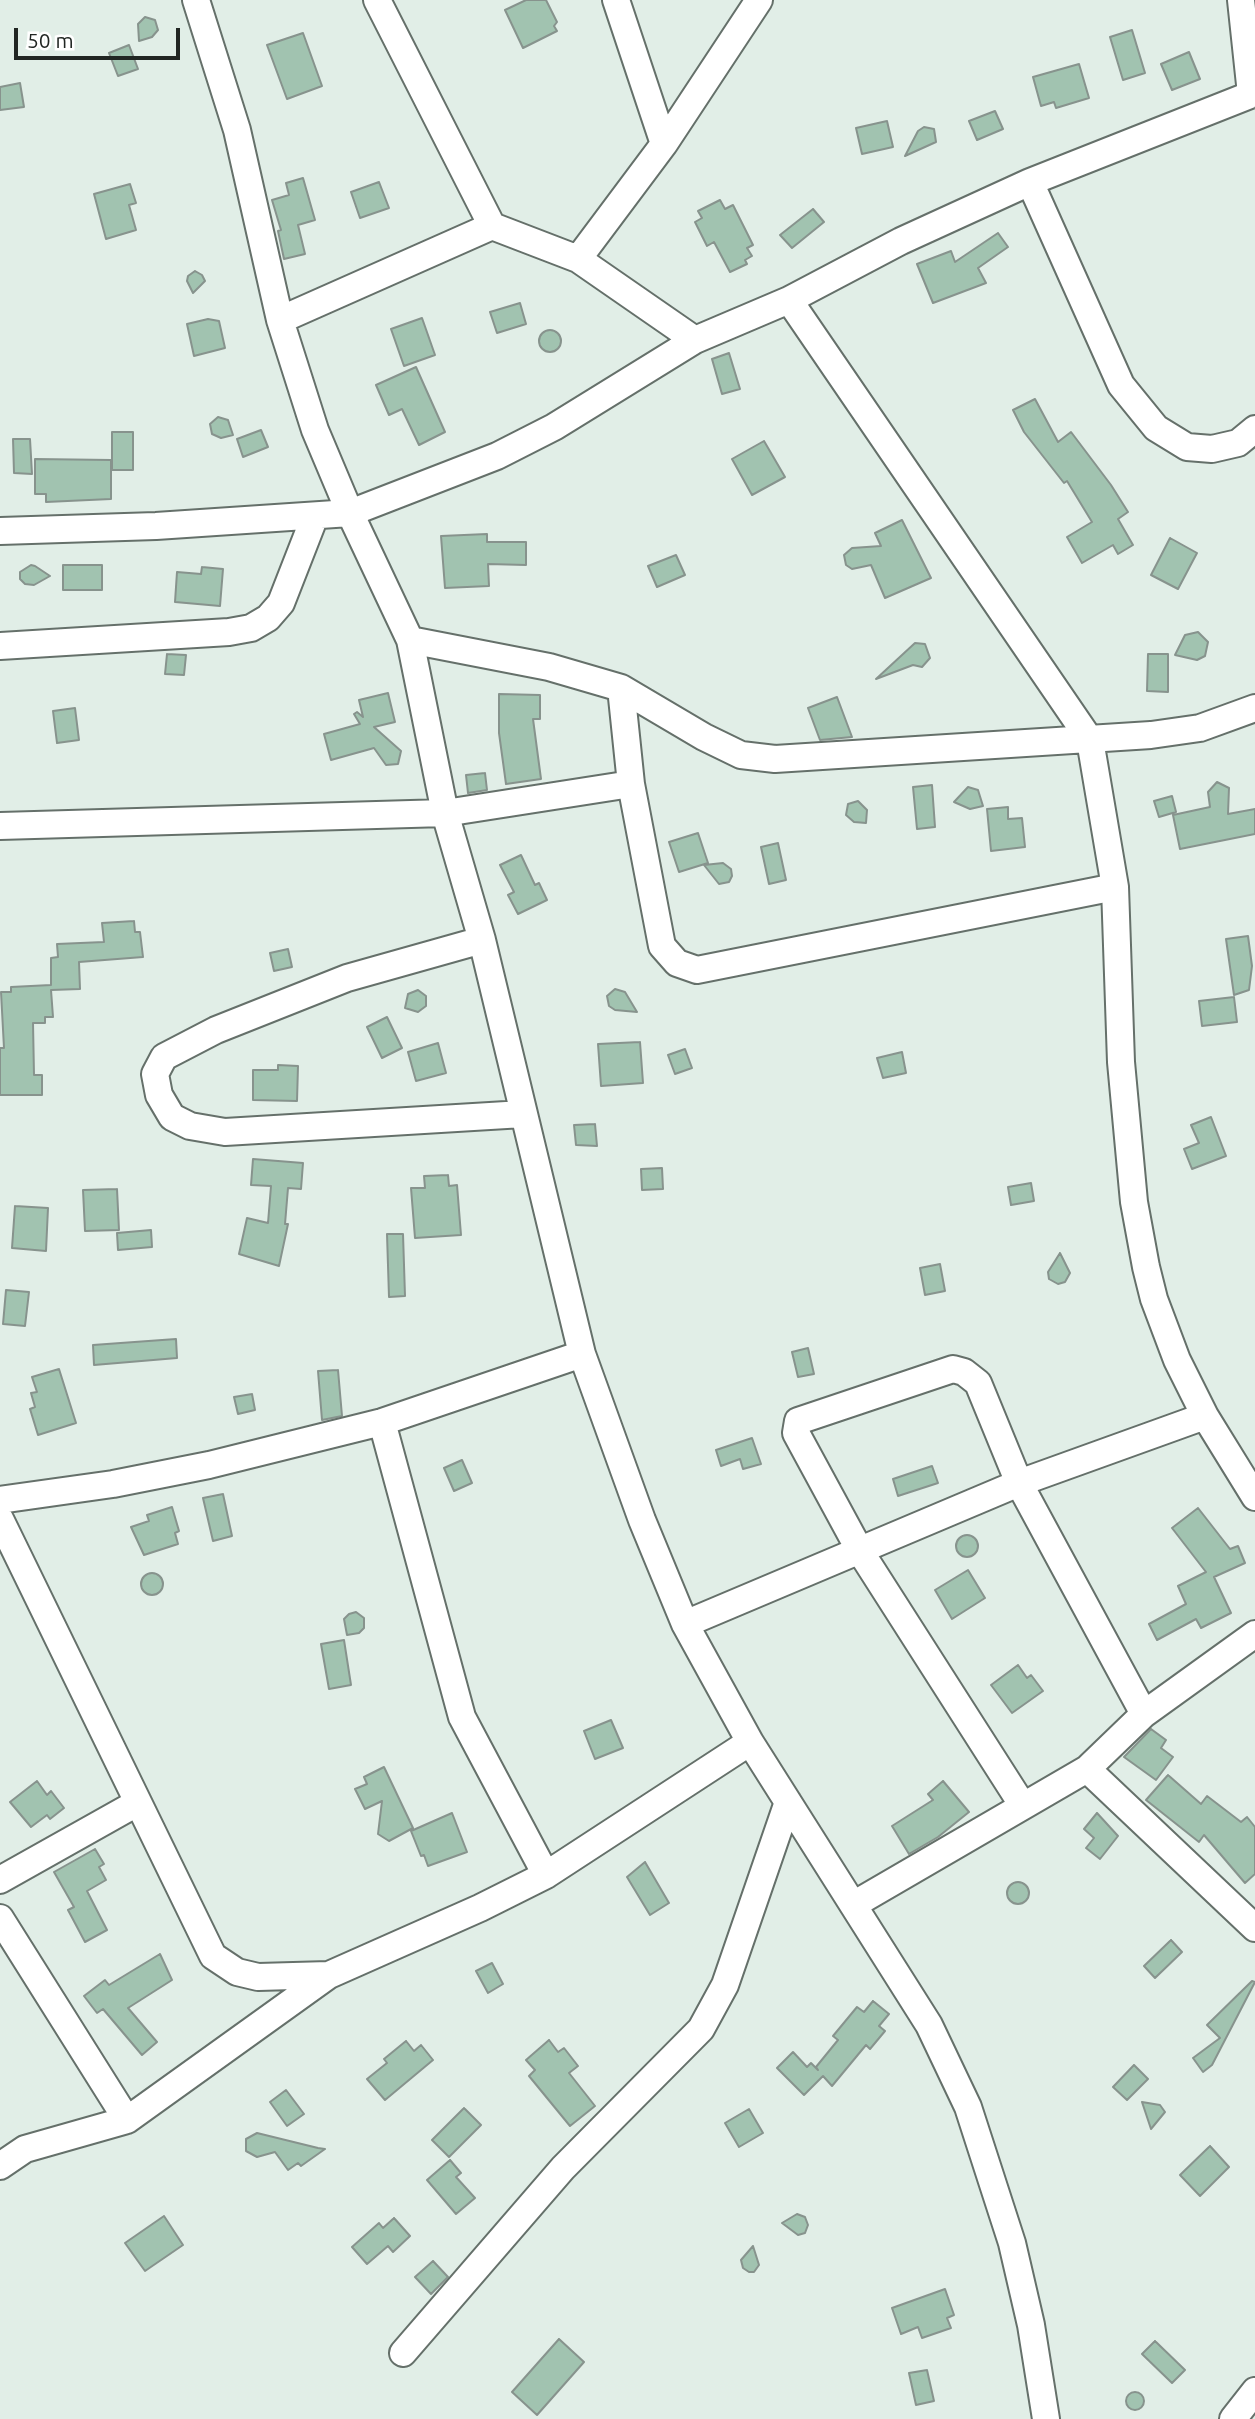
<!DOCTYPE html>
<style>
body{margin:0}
#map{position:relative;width:1255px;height:2419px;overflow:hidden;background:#e1eee7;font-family:Ubuntu,sans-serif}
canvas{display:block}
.scale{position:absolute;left:14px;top:28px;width:166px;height:32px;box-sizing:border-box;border:4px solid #212623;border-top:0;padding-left:9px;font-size:21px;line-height:24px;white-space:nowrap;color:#212623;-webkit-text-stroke:5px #fff;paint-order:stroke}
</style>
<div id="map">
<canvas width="1255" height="2419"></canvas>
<div class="scale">50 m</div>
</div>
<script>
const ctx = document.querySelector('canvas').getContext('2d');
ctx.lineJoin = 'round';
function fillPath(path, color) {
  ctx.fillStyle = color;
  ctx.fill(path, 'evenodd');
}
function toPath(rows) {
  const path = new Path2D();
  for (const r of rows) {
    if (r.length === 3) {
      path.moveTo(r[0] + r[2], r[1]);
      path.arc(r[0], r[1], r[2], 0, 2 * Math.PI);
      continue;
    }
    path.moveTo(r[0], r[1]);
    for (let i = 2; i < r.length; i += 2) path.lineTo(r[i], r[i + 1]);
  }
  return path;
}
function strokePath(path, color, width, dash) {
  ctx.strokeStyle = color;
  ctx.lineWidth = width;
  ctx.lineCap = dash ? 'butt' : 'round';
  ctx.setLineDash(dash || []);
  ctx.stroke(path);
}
const building = toPath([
 [526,0,546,0,557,22,554,26,557,31,523,48,505,10,526,0],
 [145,17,155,20,158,30,152,37,139,41,138,24,145,17],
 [1132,30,1145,73,1123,80,1110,37,1132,30],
 [303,33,322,86,287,99,267,45,303,33],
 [129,45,138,69,118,76,109,53,129,45],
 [1189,52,1200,79,1172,90,1161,64,1189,52],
 [1079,64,1089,98,1056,108,1054,102,1041,106,1033,77,1079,64],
 [20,83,24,107,0,110,0,87,20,83],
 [995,111,1003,129,977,140,969,121,995,111],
 [887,121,893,147,862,154,856,128,887,121],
 [924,127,934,129,936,142,905,156,918,131,924,127],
 [303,178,315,220,298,225,305,254,284,259,278,231,281,230,272,200,289,195,286,183,303,178],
 [379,182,389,208,360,218,351,192,379,182],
 [130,184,136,203,129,205,136,230,106,239,94,194,130,184],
 [720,200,725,209,733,205,753,245,747,248,752,256,745,260,747,264,730,272,714,242,707,246,695,222,702,218,698,211,720,200],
 [813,209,824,222,792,248,780,235,813,209],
 [998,233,1008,247,978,268,986,283,933,303,917,264,951,251,955,262,998,233],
 [195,271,202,275,205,281,193,293,187,281,188,276,195,271],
 [520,303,526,324,497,333,490,312,520,303],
 [422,318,435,355,404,366,391,329,422,318],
 [208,319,219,321,225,348,194,356,187,324,208,319],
 [550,341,11],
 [729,353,740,389,722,394,712,359,729,353],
 [416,367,445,432,419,445,402,409,389,415,376,385,416,367],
 [1035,399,1058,442,1071,432,1111,485,1128,512,1118,519,1133,545,1118,554,1113,545,1082,563,1067,537,1092,522,1067,481,1064,483,1024,432,1013,410,1035,399],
 [218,417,228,420,233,435,221,438,212,434,210,424,218,417],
 [261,430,268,447,243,457,237,439,261,430],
 [112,432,133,432,133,470,112,470,112,432],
 [13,439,30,439,32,474,14,473,13,439],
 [764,441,785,477,752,495,732,459,764,441],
 [35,459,111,460,111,499,46,502,46,494,35,494,35,459],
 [902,520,931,578,885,598,871,565,852,569,846,565,844,555,852,548,881,546,875,533,902,520],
 [487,534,487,542,526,542,526,565,488,564,489,586,445,588,441,536,487,534],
 [1170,538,1197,553,1178,589,1151,575,1170,538],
 [676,555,685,575,657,587,648,566,676,555],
 [31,565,35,566,50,576,34,585,25,584,20,579,20,572,31,565],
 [63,565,102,565,102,590,63,590,63,565],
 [202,567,223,569,220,606,175,602,177,572,201,574,202,567],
 [1198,632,1208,642,1205,656,1197,660,1175,655,1185,635,1198,632],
 [915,643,925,644,930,658,922,667,913,665,876,679,915,643],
 [167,654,186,655,184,675,165,674,167,654],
 [1148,654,1168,654,1168,692,1147,691,1148,654],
 [388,693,395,722,374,727,401,751,398,764,386,765,374,748,331,760,324,734,360,724,354,714,357,712,363,717,359,700,388,693],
 [499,694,540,695,540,719,533,719,541,779,506,784,499,733,499,694],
 [837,697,852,737,820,740,808,708,837,697],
 [75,708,79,740,57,743,53,711,75,708],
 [485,773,487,790,468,793,466,775,485,773],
 [1217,782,1229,788,1228,814,1255,809,1255,834,1180,849,1173,815,1210,807,1208,792,1217,782],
 [932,785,935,827,917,829,913,787,932,785],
 [968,787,978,790,983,806,970,809,954,802,968,787],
 [1172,796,1176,812,1159,817,1154,801,1172,796],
 [858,801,867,810,866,823,854,822,846,815,848,804,858,801],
 [1008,807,1008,819,1022,818,1025,847,991,851,987,809,1008,807],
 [698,833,708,863,679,872,669,842,698,833],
 [778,843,786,880,769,884,761,847,778,843],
 [521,855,535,885,539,883,547,900,518,914,508,895,514,892,500,865,521,855],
 [723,863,731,869,732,876,729,882,719,884,704,865,723,863],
 [134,921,135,932,140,932,143,957,79,962,80,989,51,990,53,1017,45,1017,45,1023,33,1023,34,1075,42,1075,42,1095,0,1095,0,1048,4,1048,1,992,11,992,11,987,51,985,51,958,58,957,57,944,104,942,102,923,134,921],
 [1248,936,1252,966,1249,990,1234,995,1226,939,1248,936],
 [288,949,292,967,274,971,270,953,288,949],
 [615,989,625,992,637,1012,615,1010,609,1006,607,996,615,989],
 [418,990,426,996,426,1006,418,1012,405,1008,408,994,418,990],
 [1234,997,1237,1022,1202,1026,1199,1001,1234,997],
 [387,1017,402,1048,382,1058,367,1027,387,1017],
 [640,1042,643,1083,601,1086,598,1044,640,1042],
 [438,1043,446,1073,416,1081,408,1052,438,1043],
 [685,1049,692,1068,675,1074,668,1055,685,1049],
 [902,1052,906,1073,883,1078,877,1058,902,1052],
 [278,1065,298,1066,297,1101,253,1100,253,1070,278,1070,278,1065],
 [1211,1117,1226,1156,1192,1169,1184,1149,1199,1143,1191,1125,1211,1117],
 [595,1124,597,1146,576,1145,574,1125,595,1124],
 [253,1159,303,1163,301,1189,288,1188,285,1224,288,1224,279,1266,239,1254,247,1218,268,1223,271,1186,251,1185,253,1159],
 [662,1168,663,1189,642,1190,641,1169,662,1168],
 [448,1175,449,1186,457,1185,461,1235,415,1238,411,1188,425,1188,424,1176,448,1175],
 [1031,1183,1034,1201,1011,1205,1008,1187,1031,1183],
 [117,1189,119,1230,85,1231,83,1190,117,1189],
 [15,1206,48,1208,46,1251,12,1248,15,1206],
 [151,1230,152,1247,118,1250,117,1233,151,1230],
 [387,1234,403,1234,405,1296,389,1297,387,1234],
 [1060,1253,1070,1273,1065,1282,1058,1284,1049,1279,1048,1272,1060,1253],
 [940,1264,945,1291,925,1295,920,1268,940,1264],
 [6,1290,29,1292,25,1326,3,1324,6,1290],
 [176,1339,177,1358,94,1365,93,1345,176,1339],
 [808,1348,814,1374,798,1377,792,1352,808,1348],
 [59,1369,76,1423,38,1435,30,1409,35,1407,31,1393,37,1392,32,1377,59,1369],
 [338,1370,342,1416,322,1420,318,1371,338,1370],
 [252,1394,255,1410,238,1414,234,1397,252,1394],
 [752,1438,761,1464,743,1469,740,1459,721,1466,716,1450,752,1438],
 [462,1460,472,1483,454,1491,444,1468,462,1460],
 [932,1466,938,1483,898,1496,893,1479,932,1466],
 [223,1494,232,1536,213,1541,203,1498,223,1494],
 [172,1507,179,1531,175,1533,178,1544,144,1555,131,1527,149,1521,147,1515,172,1507],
 [1198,1508,1230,1549,1238,1546,1245,1563,1214,1577,1231,1613,1201,1628,1196,1619,1157,1640,1149,1624,1186,1604,1178,1586,1206,1572,1172,1528,1198,1508],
 [967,1546,11],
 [968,1570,985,1598,952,1619,935,1590,968,1570],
 [152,1584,11],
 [356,1612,364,1618,364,1628,359,1633,347,1635,344,1619,349,1614,356,1612],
 [344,1640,351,1685,329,1689,321,1644,344,1640],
 [1018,1665,1027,1678,1031,1675,1043,1691,1012,1713,991,1685,1018,1665],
 [611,1720,623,1748,595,1759,584,1731,611,1720],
 [1151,1729,1166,1740,1161,1748,1173,1757,1156,1780,1124,1757,1151,1729],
 [384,1767,413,1828,389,1841,378,1834,382,1801,365,1809,355,1789,367,1784,364,1777,384,1767],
 [1168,1775,1201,1804,1207,1796,1241,1822,1247,1817,1255,1827,1255,1874,1245,1883,1204,1835,1199,1842,1146,1800,1168,1775],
 [37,1781,47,1795,51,1791,64,1808,50,1819,47,1815,31,1827,10,1802,37,1781],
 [943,1781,969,1812,938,1837,909,1854,892,1826,933,1800,928,1794,943,1781],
 [452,1813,467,1852,428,1866,424,1855,421,1856,411,1831,452,1813],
 [1097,1813,1118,1836,1100,1859,1086,1848,1094,1838,1084,1829,1097,1813],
 [95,1849,104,1864,99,1867,106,1880,87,1891,107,1930,85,1942,68,1910,74,1907,54,1872,95,1849],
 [645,1862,669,1903,650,1915,627,1877,645,1862],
 [1018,1893,11],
 [1171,1940,1182,1952,1155,1978,1144,1966,1171,1940],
 [160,1954,172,1980,128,2008,157,2042,142,2055,103,2009,97,2013,84,1996,105,1980,109,1985,160,1954],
 [492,1963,503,1984,488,1993,476,1971,492,1963],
 [1252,1981,1255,1982,1212,2065,1203,2072,1193,2058,1220,2038,1207,2025,1252,1981],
 [873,2001,889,2014,879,2026,885,2031,870,2049,866,2045,832,2086,823,2076,804,2095,777,2068,793,2052,807,2067,811,2063,818,2070,816,2067,838,2040,833,2036,857,2007,864,2012,873,2001],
 [549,2040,558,2052,564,2048,578,2066,569,2073,595,2106,570,2126,529,2076,535,2070,526,2060,549,2040],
 [406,2041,414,2051,421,2045,433,2060,385,2100,367,2079,387,2063,384,2059,406,2041],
 [1134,2065,1148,2079,1127,2100,1113,2087,1134,2065],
 [286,2090,304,2114,287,2126,270,2102,286,2090],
 [1142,2102,1160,2105,1165,2112,1151,2129,1142,2102],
 [464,2108,481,2125,449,2157,432,2140,464,2108],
 [749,2109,763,2133,739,2147,725,2123,749,2109],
 [257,2133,318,2148,325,2149,301,2166,298,2163,288,2170,275,2152,257,2157,246,2151,246,2139,257,2133],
 [1210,2146,1229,2167,1200,2196,1180,2175,1210,2146],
 [450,2160,461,2173,456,2177,475,2198,456,2214,427,2180,450,2160],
 [797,2214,805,2217,808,2225,805,2233,798,2235,782,2223,797,2214],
 [164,2216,183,2245,145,2271,125,2243,164,2216],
 [394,2218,410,2236,393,2252,388,2246,367,2264,352,2247,379,2223,383,2228,394,2218],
 [753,2246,759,2265,754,2272,749,2272,743,2268,741,2260,753,2246],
 [433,2261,448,2277,431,2294,415,2277,433,2261],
 [945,2289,954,2315,947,2318,951,2328,922,2338,918,2327,901,2334,892,2308,945,2289],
 [559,2339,584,2362,537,2415,512,2392,559,2339],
 [1155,2341,1185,2370,1172,2383,1142,2354,1155,2341],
 [927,2370,934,2401,916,2405,909,2373,927,2370],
 [1135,2401,9]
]);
fillPath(building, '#a1c3b0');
strokePath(building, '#87938d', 2);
const minor = toPath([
 [196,0,237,130,280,320,315,430,350,513,410,640,445,813,482,940,582,1354,642,1520,685,1624,750,1742,929,2025,968,2107,1012,2243,1031,2325,1046,2419],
 [377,0,492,226],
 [616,0,664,144],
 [1241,0,1251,94],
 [1030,182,1121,385,1156,428,1187,447,1212,449,1238,443,1255,429],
 [578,259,695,340],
 [789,300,1090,740,1115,887,1121,1062,1134,1202,1146,1267,1154,1299,1177,1360,1205,1416,1255,1497],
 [280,320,492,226,578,259,664,144,759,0],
 [0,531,156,526,350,513,497,456,554,427,695,340,789,300,901,241,1030,182,1255,93],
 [410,640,549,667,621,688,704,737,741,755,775,759,1151,735,1200,728,1255,708],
 [0,646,229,632,251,628,268,618,281,603,315,516],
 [621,688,631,784,662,946,677,963,697,970,1115,887],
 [0,826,445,813,631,784],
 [482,940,347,978,216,1030,164,1057,155,1074,159,1095,172,1117,190,1126,225,1132,523,1114],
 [382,1422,462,1717,546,1875],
 [0,1500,113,1484,209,1465,382,1422,582,1354],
 [0,1519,213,1956,237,1972,258,1977,329,1975,480,1908,546,1875,750,1742],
 [685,1624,1019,1483,1205,1416],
 [1087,1769,1255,1928],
 [1023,1806,860,1551,796,1433,798,1421,953,1369,964,1372,978,1383,1019,1483,1144,1714],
 [0,1880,137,1803],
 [853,1905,1087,1769,1144,1714,1255,1634],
 [0,1918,127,2120,329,1975],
 [0,2166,25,2149,127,2120],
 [403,2353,563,2168,701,2029,725,1985,788,1802],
 [1233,2419,1255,2391]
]);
strokePath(minor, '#65706a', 30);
strokePath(minor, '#fff', 26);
</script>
